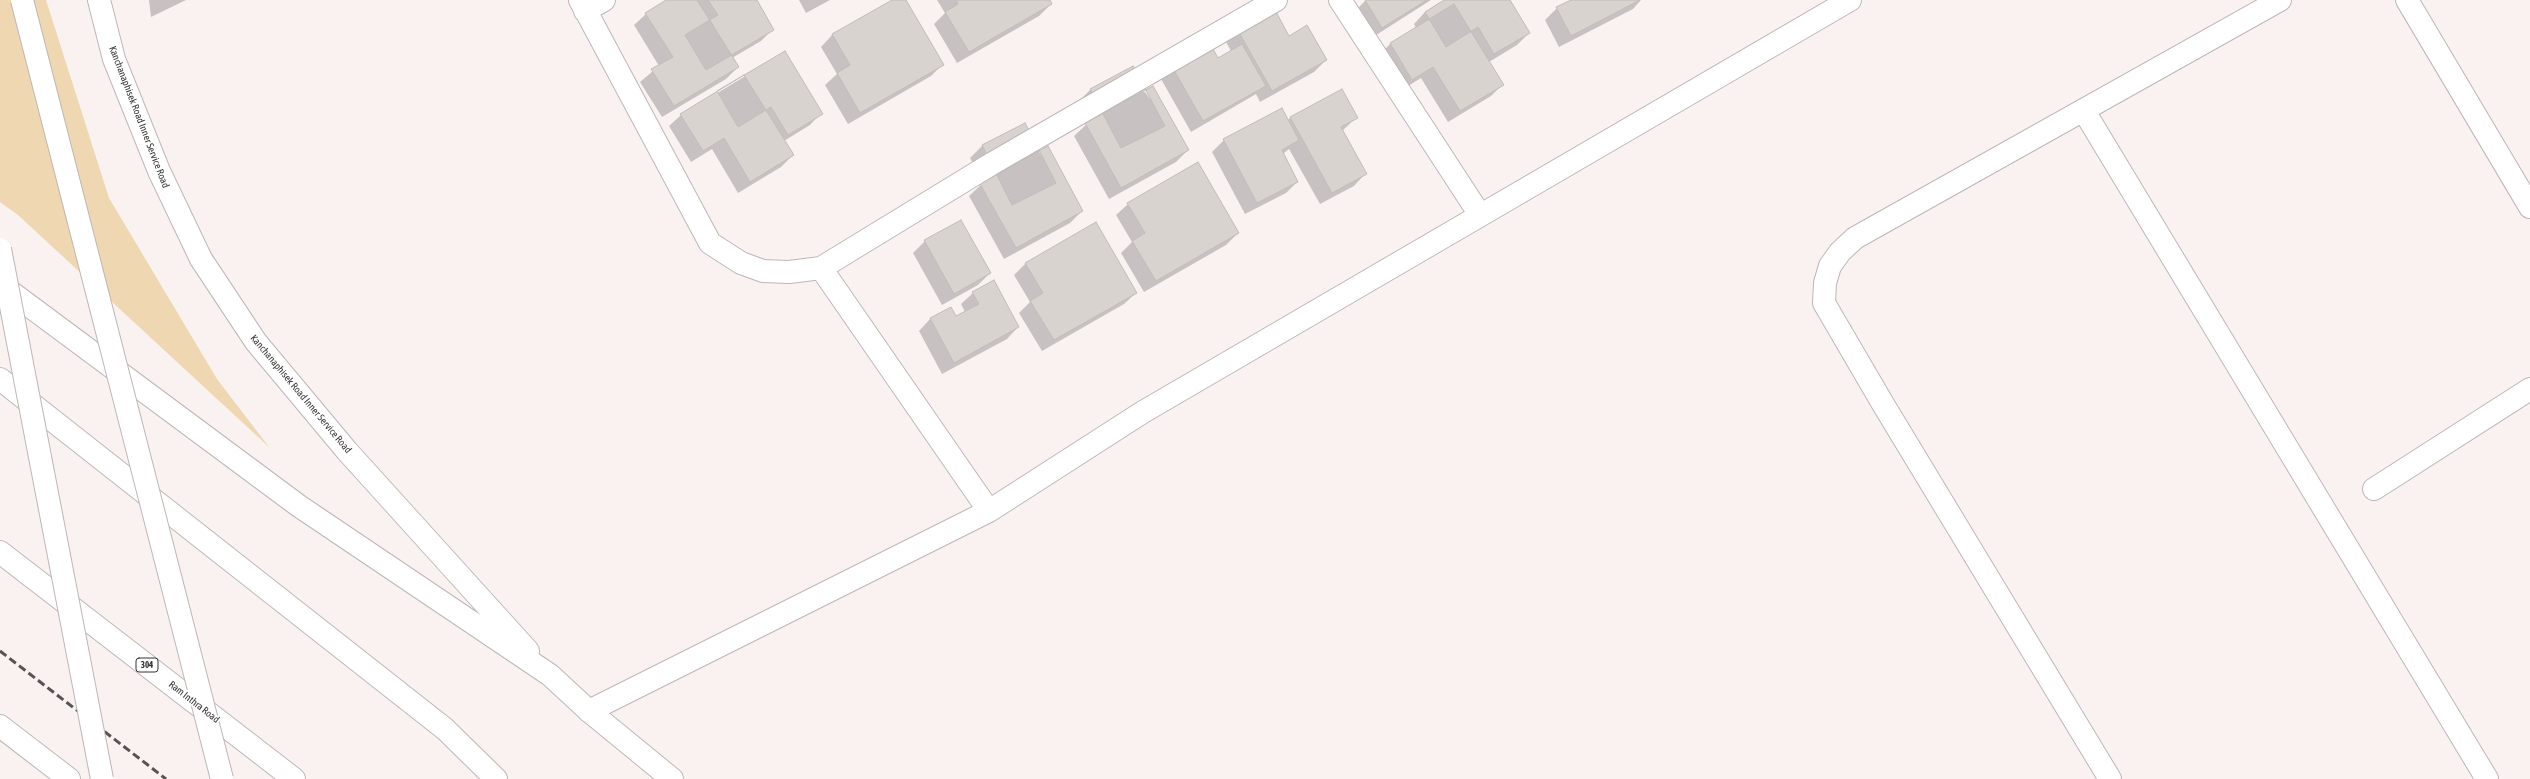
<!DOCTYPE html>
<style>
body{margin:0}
canvas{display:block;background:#f9f2f1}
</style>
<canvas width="2530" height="779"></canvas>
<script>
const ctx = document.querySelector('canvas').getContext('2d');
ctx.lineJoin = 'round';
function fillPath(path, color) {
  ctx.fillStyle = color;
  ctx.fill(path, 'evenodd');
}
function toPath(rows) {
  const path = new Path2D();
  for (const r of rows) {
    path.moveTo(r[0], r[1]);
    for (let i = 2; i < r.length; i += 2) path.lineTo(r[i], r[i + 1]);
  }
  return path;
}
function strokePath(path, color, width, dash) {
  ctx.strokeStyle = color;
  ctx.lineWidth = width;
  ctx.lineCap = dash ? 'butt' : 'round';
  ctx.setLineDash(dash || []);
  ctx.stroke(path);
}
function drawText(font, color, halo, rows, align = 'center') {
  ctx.font = font + ' "Asap Condensed",sans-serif';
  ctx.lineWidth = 3.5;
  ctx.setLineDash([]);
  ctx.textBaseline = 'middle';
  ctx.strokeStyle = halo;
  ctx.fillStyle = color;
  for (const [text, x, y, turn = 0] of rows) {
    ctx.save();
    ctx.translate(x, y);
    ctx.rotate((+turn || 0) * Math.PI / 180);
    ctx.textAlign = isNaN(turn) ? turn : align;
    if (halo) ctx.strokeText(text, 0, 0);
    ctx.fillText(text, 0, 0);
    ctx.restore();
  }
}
fillPath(toPath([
 [0,0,46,0,109,198,217,379,269,447,18,215,0,202]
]), '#eed7b1');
fillPath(toPath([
 [149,0,186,0,151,17],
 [668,0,755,0,773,29,761,41,732,58,738,67,726,79,662,117,640,82,659,66,634,25,646,14],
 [799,0,830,0,806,13],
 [894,0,905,0,942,65,931,76,848,124,825,85,837,74,821,47,832,35],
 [937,0,1049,0,1051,4,1039,16,957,63,934,24,945,13],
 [1366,0,1431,0,1370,39,1354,12],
 [1446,0,1509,0,1529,33,1517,45,1489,62,1503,84,1491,96,1448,122,1421,78,1400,91,1378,56,1390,44,1416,28,1414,24,1425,12],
 [1571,0,1641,0,1633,9,1559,47,1545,20,1557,8],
 [1237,30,1289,37,1326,60,1314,72,1260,102,1256,94,1191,132,1161,79,1173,67,1218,59,1231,51,1226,42],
 [785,52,821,113,810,125,784,141,793,155,781,167,738,193,712,149,691,162,669,126,681,115],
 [1090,90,1145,92,1188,150,1176,162,1109,199,1074,136,1089,122,1079,101],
 [1290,118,1356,118,1342,131,1365,174,1354,186,1320,204,1289,149,1283,154,1297,182,1286,193,1245,214,1212,152,1224,140,1287,121],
 [1025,124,1039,152,1082,211,1070,223,1004,259,969,196,983,183,970,158,982,146],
 [1128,204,1238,233,1226,245,1144,292,1121,253,1132,242,1116,215],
 [925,241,990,273,978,285,942,305,913,253],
 [1026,263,1136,293,1124,304,1042,351,1019,313,1030,302,1014,275],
 [973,293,1018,327,1007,339,942,374,919,331,930,319,951,308,956,317,965,312,961,304]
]), '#0003');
const building = toPath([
 [666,0,697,0,739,67,674,106,651,69,673,57,645,13,666,0],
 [708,0,757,0,774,30,706,70,685,35,718,15,708,0],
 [892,0,906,0,944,65,860,113,837,73,850,65,832,34,892,0],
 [956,0,1050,0,1052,4,969,52,945,12,958,4,956,0],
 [1365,0,1427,0,1382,28,1365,0],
 [1444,0,1510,0,1530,33,1494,54,1478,27,1446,47,1425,12,1444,0],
 [1571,0,1640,0,1571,36,1556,7,1571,0],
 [1454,4,1504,85,1460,111,1433,67,1412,80,1390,43,1454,4],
 [1274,8,1289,36,1307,25,1327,60,1272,91,1237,29,1274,8],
 [1242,44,1266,86,1203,121,1172,67,1211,45,1218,58,1242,44],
 [785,51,823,114,788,135,771,107,738,127,717,91,785,51],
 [1133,66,1165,126,1121,148,1090,89,1133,66],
 [744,75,794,155,750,182,724,138,703,151,680,114,744,75],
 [1153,86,1189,150,1121,188,1085,123,1153,86],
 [1342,89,1358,118,1341,127,1367,174,1332,193,1290,117,1342,89],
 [1282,108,1299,140,1282,150,1298,182,1257,203,1223,139,1282,108],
 [1025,123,1056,183,1012,205,982,145,1025,123],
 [1048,146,1083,211,1016,248,980,184,1048,146],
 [1198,162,1239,233,1156,281,1132,241,1145,233,1127,203,1198,162],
 [961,220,991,273,954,294,924,240,961,220],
 [1096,222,1137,293,1054,340,1030,301,1043,293,1025,263,1096,222],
 [994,280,1019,327,954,363,930,318,951,307,956,316,979,304,972,292,994,280]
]);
fillPath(building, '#d9d3d0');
strokePath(building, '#c1bcb8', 1);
const minor = toPath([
 [580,0,710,243,741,263,763,271,789,272,821,268,993,163,1276,0],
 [1340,0,1480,215],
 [2407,0,2530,207],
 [585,11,604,0],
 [2084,111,2487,779],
 [821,268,989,511],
 [2374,489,2530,389],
 [589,711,989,511,1143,412,1850,0],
 [2110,779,1883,404,1824,303,1825,283,1830,266,1840,252,1855,238,2280,0]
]);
const major = toPath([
 [99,0,114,59,159,171,201,259,256,342,347,451,528,651],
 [0,284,299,506,550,675,589,711,672,779],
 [0,552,294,779],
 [0,726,69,779]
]);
const highway = toPath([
 [0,379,445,729,496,779]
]);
strokePath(minor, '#beb7b6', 24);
strokePath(major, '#beb7b6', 24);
strokePath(highway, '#beb7b6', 24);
strokePath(minor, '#fff', 22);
strokePath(major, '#fff', 22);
strokePath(highway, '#fff', 22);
strokePath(toPath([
 [0,651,166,779]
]), '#575353', 3, [8, 4]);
const highwayBridge = toPath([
 [22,0,222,779],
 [0,249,102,779]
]);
strokePath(highwayBridge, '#beb7b6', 24, []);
strokePath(highwayBridge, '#fff', 22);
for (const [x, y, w] of [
 [147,665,22]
]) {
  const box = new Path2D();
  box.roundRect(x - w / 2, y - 7, w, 14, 3);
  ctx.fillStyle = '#fff';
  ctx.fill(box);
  strokePath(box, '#353232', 1);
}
drawText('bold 9px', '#353232', null, [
 ["304",147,665]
]);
drawText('10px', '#353232', '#fff', [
 ["Kanchanaphisek Road Inner Service Road",139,117,69],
 ["Kanchanaphisek Road Inner Service Road",301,394,50],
 ["Ram Inthra Road",194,702,38]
]);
</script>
